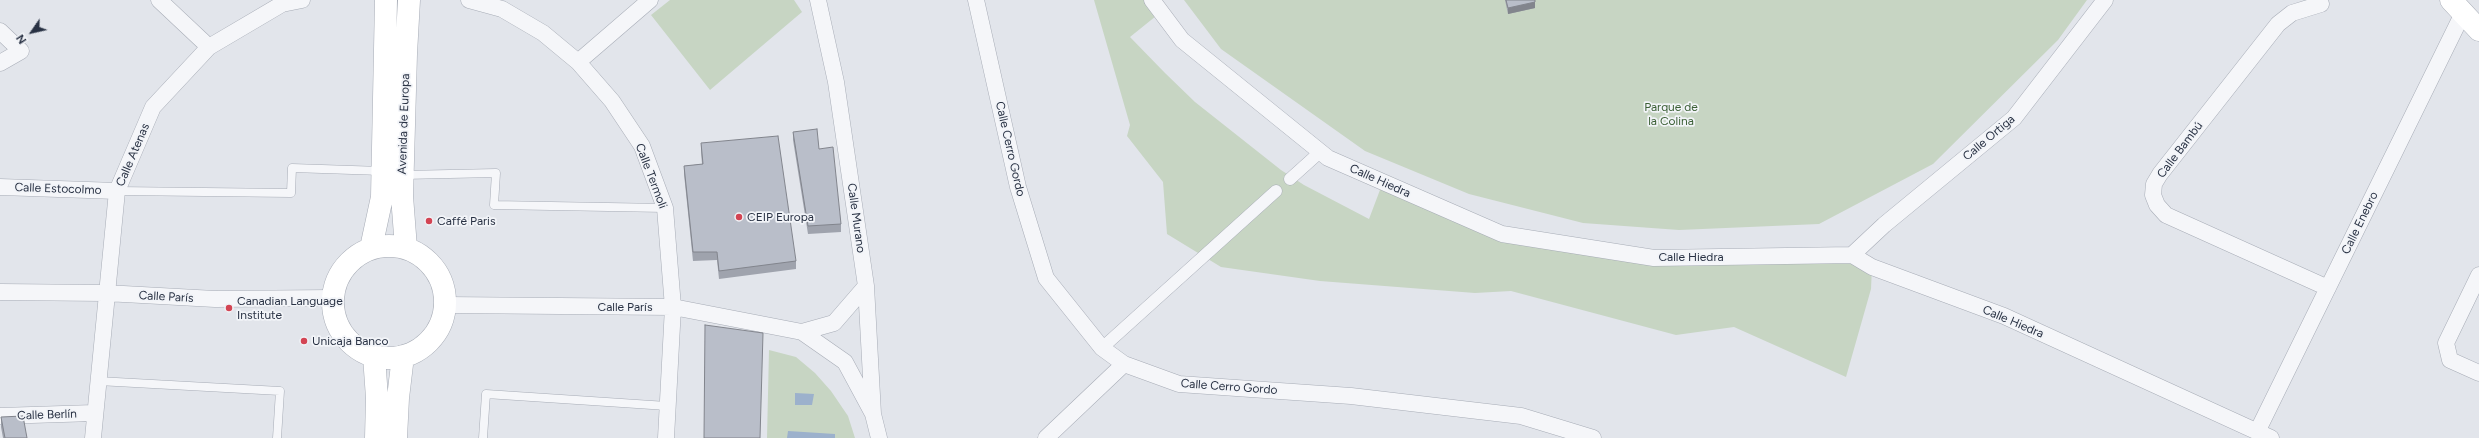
<!DOCTYPE html>
<meta charset="utf-8">
<style>
body{margin:0}
#map{position:relative;width:2479px;height:438px;overflow:hidden;background:#e2e5eb;font-family:Figtree,sans-serif}
canvas{display:block}
.north{position:absolute;left:12px;top:12px;width:40px;height:40px;-webkit-text-stroke:3px #f2f4f8;paint-order:stroke;rotate:236deg;font-size:11px;font-weight:700;line-height:16px;text-align:center;color:#293244}
.north::after{content:'';display:block;margin:auto;width:14px;height:18px;background:#293244;clip-path:polygon(50% 0,100% 100%,50% 72%,0 100%)}
</style>
<div id="map">
<canvas width="2479" height="438"></canvas>
<div class="north">N</div>
</div>
<script>
const ctx = document.querySelector('canvas').getContext('2d');
ctx.lineJoin = 'round';
function fillPath(path, color) {
  ctx.fillStyle = color;
  ctx.fill(path, 'evenodd');
}
function toPath(rows) {
  const path = new Path2D();
  for (const r of rows) {
    if (r.length === 3) {
      path.moveTo(r[0] + r[2], r[1]);
      path.arc(r[0], r[1], r[2], 0, 2 * Math.PI);
      continue;
    }
    path.moveTo(r[0], r[1]);
    for (let i = 2; i < r.length; i += 2) path.lineTo(r[i], r[i + 1]);
  }
  return path;
}
function strokePath(path, color, width, dash) {
  ctx.strokeStyle = color;
  ctx.lineWidth = width;
  ctx.lineCap = dash ? 'butt' : 'round';
  ctx.setLineDash(dash || []);
  ctx.stroke(path);
}
function drawText(font, color, halo, rows, align = 'center') {
  ctx.font = font + ' Figtree,sans-serif';
  ctx.lineWidth = 3.5;
  ctx.setLineDash([]);
  ctx.textBaseline = 'middle';
  ctx.strokeStyle = halo;
  ctx.fillStyle = color;
  for (const [text, x, y, turn = 0] of rows) {
    ctx.save();
    ctx.translate(x, y);
    ctx.rotate((+turn || 0) * Math.PI / 180);
    ctx.textAlign = isNaN(turn) ? turn : align;
    if (halo) ctx.strokeText(text, 0, 0);
    ctx.fillText(text, 0, 0);
    ctx.restore();
  }
}
fillPath(toPath([
 [670,0,794,0,802,12,710,90,651,15],
 [1094,0,1152,0,1161,12,1130,37,1165,73,1195,102,1281,170,1304,185,1369,219,1383,182,1502,234,1654,258,1852,255,1872,267,1871,289,1846,377,1734,327,1676,335,1511,291,1475,293,1320,281,1221,267,1167,234,1163,182,1127,136,1130,125],
 [1184,0,2087,0,2058,40,1933,164,1819,224,1679,230,1583,223,1469,194,1365,151,1221,49],
 [769,350,796,357,815,373,831,391,848,416,855,438,767,438]
]), '#c7d5c3');
fillPath(toPath([
 [795,393,814,394,812,405,795,405],
 [788,431,835,434,835,438,787,438]
]), '#9cb1cc');
const service = toPath([
 [403,175,496,173,494,205,665,208],
 [117,191,291,193,292,168,382,171],
 [98,381,280,391,277,438],
 [483,438,486,394,667,406]
]);
const pedestrian = toPath([
 [1290,179,1320,152],
 [1102,348,1276,191]
]);
const minor = toPath([
 [159,0,209,47],
 [469,0,502,9,543,33,578,62,612,101,642,146,665,208,673,307,666,438],
 [818,0,836,82,866,286,873,414,879,438],
 [976,0,1018,187,1046,278,1102,348,1124,364,1179,384,1351,396,1521,416,1593,438],
 [1152,0,1182,40,1328,158,1502,234,1654,258,1852,255,1872,267,2004,316,2271,438],
 [2321,4,2292,13,2278,24,2160,174,2154,184,2153,195,2157,205,2166,215,2328,288],
 [0,31,21,51,0,63],
 [578,62,650,0],
 [0,187,117,191],
 [1852,255,1884,225,2014,118,2105,0],
 [2479,275,2446,343,2450,360,2479,373],
 [0,292,105,293,215,299,332,298],
 [445,305,673,307,802,332,845,362,873,414],
 [802,332,834,323,866,286],
 [0,416,94,413],
 [2257,432,2463,13],
 [93,438,117,191,153,107,209,47,282,4,302,0],
 [1046,438,1124,364]
]);
const secondary = toPath([
 [2451,0,2479,30],
 [389,302,56],
 [371,248,382,197,386,0],
 [406,248,402,196,406,54,409,0],
 [374,356,377,398,376,438],
 [396,438,398,398,403,356]
]);
strokePath(service, '#a7acb6', 9);
strokePath(pedestrian, '#a7acb6', 13);
strokePath(minor, '#a7acb6', 17);
strokePath(secondary, '#a7acb6', 23);
strokePath(service, '#f5f6f9', 8);
strokePath(pedestrian, '#f5f6f9', 12);
strokePath(minor, '#f5f6f9', 16);
strokePath(secondary, '#fff', 22);
fillPath(toPath([
 [1505,0,1535,0,1535,8,1508,14],
 [793,132,819,149,841,224,841,232,808,234,793,140],
 [701,143,796,261,796,269,719,279,717,260,693,261,684,174,684,166,702,164,701,151],
 [1,417,27,438,3,438,1,427]
]), '#9fa3ad');
fillPath(toPath([
 [1535,2,1535,8,1508,14,1508,8]
]), '#82858d');
const building = toPath([
 [1506,0,1535,0,1535,2,1508,8,1506,0],
 [817,129,819,149,833,147,841,224,808,226,793,132,817,129],
 [778,136,796,261,719,271,717,252,693,252,684,166,703,164,701,143,778,136],
 [705,325,763,333,760,438,704,438,705,325],
 [23,416,27,438,5,438,1,417,23,416]
]);
fillPath(building, '#b9bec9');
strokePath(building, '#82858d', 1);
for (const [x, y, r, color] of [
 [739,217,4,"#d34453"],
 [429,221,4,"#d34453"],
 [229,308,4,"#d34453"],
 [304,341,4,"#d34453"]
]) {
  const dot = new Path2D();
  dot.arc(x, y, r, 0, 2 * Math.PI);
  ctx.fillStyle = color;
  ctx.fill(dot);
  strokePath(dot, '#f2f4f8', 1.5);
}
drawText('12px', '#3c6036', '#f2f4f8', [
 ["Parque de",1671,107],
 ["la Colina",1671,121]
]);
drawText('12px', '#293244', '#f2f4f8', [
 ["Avenida de Europa",404,124,-88],
 ["Calle Ortiga",1989,138,-40],
 ["Calle Cerro Gordo",1010,149,77],
 ["Calle Bambú",2180,150,-53],
 ["Calle Atenas",133,155,-67],
 ["Calle Termoli",651,176,69],
 ["Calle Hiedra",1380,181,24],
 ["Calle Estocolmo",58,189,2],
 ["Calle Murano",856,218,82],
 ["Calle Enebro",2360,223,-64],
 ["Calle Hiedra",1691,257],
 ["Calle París",166,297,3],
 ["Calle París",625,307],
 ["Calle Hiedra",2013,322,23],
 ["Calle Cerro Gordo",1229,387,4],
 ["Calle Berlín",47,415,-2]
]);
drawText('12px', '#293244', '#f2f4f8', [
 ["CEIP Europa",747,217],
 ["Caffé Paris",437,221],
 ["Canadian Language",237,301],
 ["Institute",237,315],
 ["Unicaja Banco",312,341]
], 'left');
</script>
